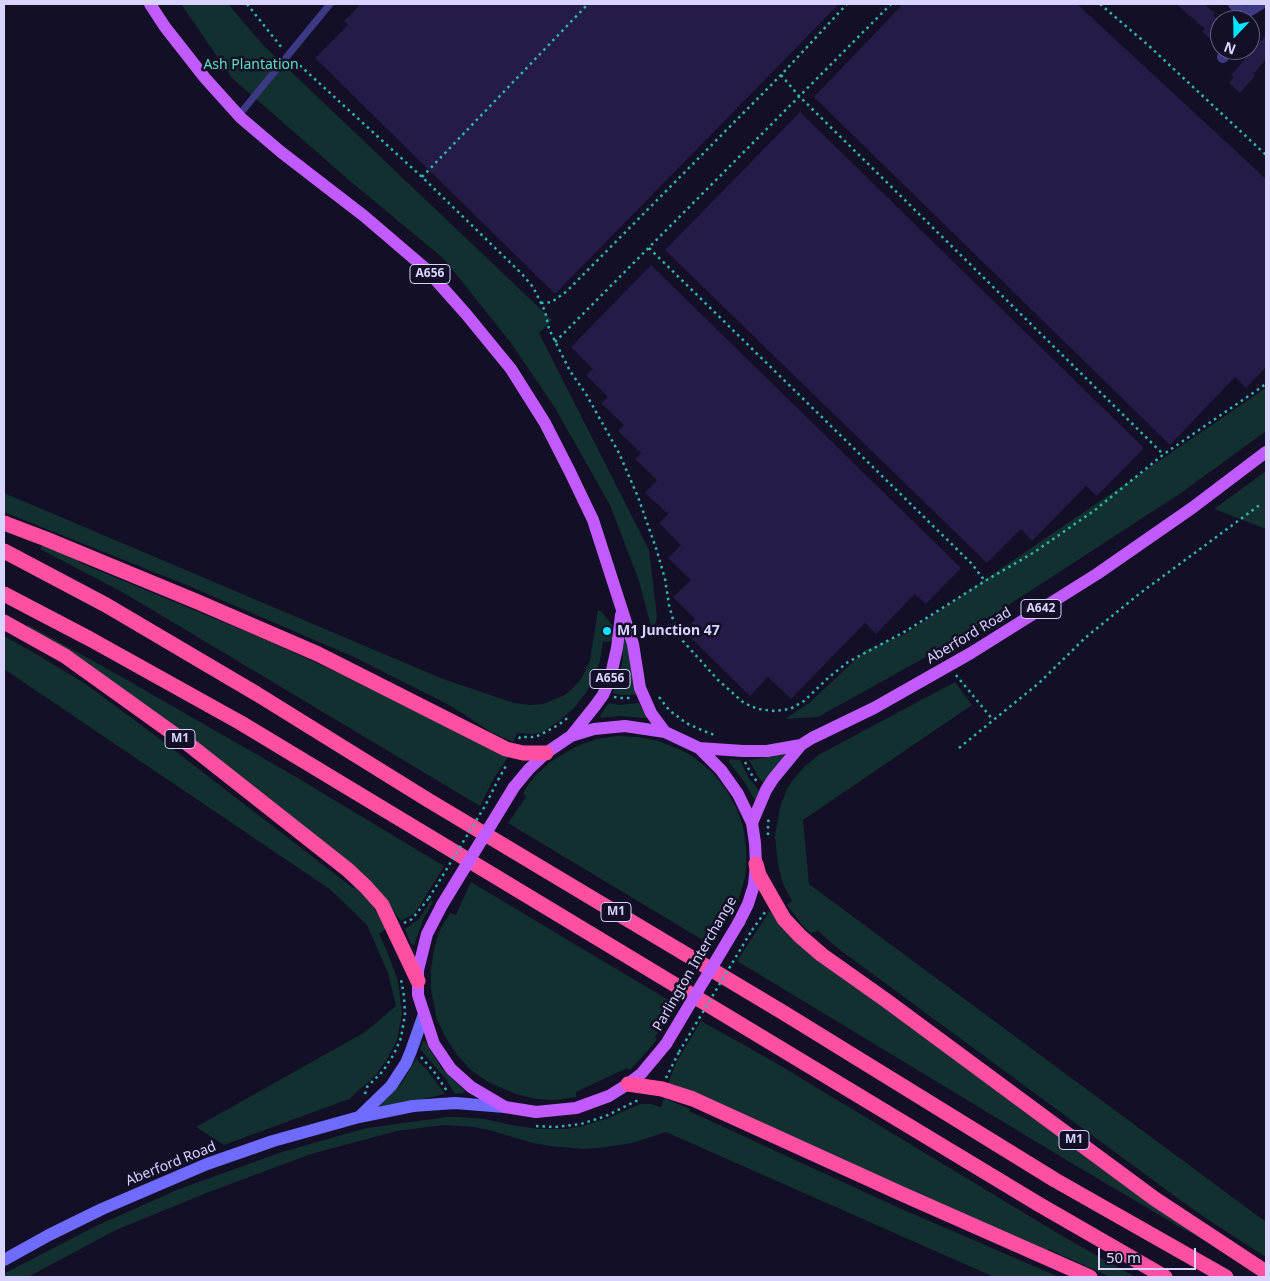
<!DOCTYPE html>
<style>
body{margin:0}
#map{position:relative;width:1270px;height:1281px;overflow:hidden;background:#130f26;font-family:"Noto Sans",sans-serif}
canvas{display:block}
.frame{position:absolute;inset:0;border:5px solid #d9d4ff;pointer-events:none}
.north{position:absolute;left:1210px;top:10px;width:50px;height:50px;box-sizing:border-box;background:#130f26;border:1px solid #625e7d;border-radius:50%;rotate:201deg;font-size:14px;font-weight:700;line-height:20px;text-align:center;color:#d9d4ff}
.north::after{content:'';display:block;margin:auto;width:18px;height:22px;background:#00e5ff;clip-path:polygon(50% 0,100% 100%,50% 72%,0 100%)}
.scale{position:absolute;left:1098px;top:1248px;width:98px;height:22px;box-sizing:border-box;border:2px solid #d9d4ff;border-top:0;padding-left:6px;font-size:15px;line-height:18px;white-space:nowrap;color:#d9d4ff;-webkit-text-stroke:4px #130f26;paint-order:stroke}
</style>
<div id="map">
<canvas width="1270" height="1281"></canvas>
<div class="frame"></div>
<div class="north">N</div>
<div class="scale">50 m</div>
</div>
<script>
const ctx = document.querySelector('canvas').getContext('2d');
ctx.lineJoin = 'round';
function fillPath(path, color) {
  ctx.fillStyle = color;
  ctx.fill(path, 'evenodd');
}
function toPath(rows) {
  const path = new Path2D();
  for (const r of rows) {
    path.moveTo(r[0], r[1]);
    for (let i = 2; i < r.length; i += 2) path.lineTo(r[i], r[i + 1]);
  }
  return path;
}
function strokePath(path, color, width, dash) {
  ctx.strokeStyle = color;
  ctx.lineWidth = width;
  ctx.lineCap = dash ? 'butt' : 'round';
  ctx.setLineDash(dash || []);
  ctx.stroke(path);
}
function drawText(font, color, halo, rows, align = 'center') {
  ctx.font = font + ' "Noto Sans",sans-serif';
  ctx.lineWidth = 5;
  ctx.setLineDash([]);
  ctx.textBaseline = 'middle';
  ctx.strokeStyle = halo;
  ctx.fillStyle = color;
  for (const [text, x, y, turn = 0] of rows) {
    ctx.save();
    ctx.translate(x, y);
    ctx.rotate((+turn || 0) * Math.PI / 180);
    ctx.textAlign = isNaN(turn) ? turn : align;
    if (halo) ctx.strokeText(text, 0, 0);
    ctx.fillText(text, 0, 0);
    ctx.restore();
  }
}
fillPath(toPath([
 [181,4,228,4,264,46,552,320,539,333,649,550,657,617,653,634,639,581,610,505,555,408,511,343,444,259,350,181,232,78],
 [1266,388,1266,431,1181,493,944,647,818,717,785,719,809,703,866,650,905,634],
 [1266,471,1266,529,1214,509],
 [4,493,443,679,514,703,530,705,543,704,565,695,573,688,581,679,586,670,590,660,598,610,602,612,612,625,612,641,603,642,600,661,594,679,585,694,574,708,560,720,543,732,535,734,517,733,513,742,491,732,451,706,354,657,189,586,4,512],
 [42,545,79,559,78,562,259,637,334,671,508,757,494,778,480,806,124,593,40,549],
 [28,625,113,672,291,774,444,866,419,907,413,914,401,921,383,896,26,628],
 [624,635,627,636,636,695,621,695,613,693,622,665],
 [4,636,36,654,84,683,152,733,353,888,355,887,370,902,387,928,379,934,387,951,398,981,402,1014,397,1040,386,1061,375,1076,349,1099,224,1145,196,1127,365,1032,396,1006,388,973,367,925,331,890,4,669],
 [955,682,972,705,803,820,809,884,1266,1222,1266,1257,1213,1223,1180,1200,836,947,818,931,811,933,803,926,787,905,792,901,783,884,778,865,775,836,780,807,787,789,792,781,805,766,820,754],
 [609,703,619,705,639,703,647,717,645,718,619,716,601,718,600,716],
 [617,736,638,737,659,741,687,753,696,759,712,772,725,788,736,807,743,826,746,847,746,868,745,878,736,908,731,917,726,914,711,945,508,823,526,797,523,793,528,785,535,776,550,762,577,746,597,739],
 [786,753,787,756,764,783,759,778,749,760,767,757],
 [730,759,740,760,748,777,759,791,756,799,754,799,745,783,729,762],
 [471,882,675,1004,655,1037,657,1039,651,1047,630,1070,627,1068,576,1092,576,1097,556,1100,536,1099,516,1094,488,1082,471,1070,457,1055,446,1038,437,1020,431,990,431,969,434,949,440,930,450,913,456,915],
 [431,900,433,902,424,918,414,945,411,944,405,929,419,919],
 [772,911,1240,1260,1178,1226,1068,1161,737,961,769,912],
 [701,1021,776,1063,1064,1237,1135,1277,1110,1277,1048,1249,1046,1253,668,1084,676,1063],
 [423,1041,425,1041,442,1069,465,1091,464,1093,455,1094,445,1078,420,1049],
 [416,1059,427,1070,445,1094,409,1102,373,1111,401,1084],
 [664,1098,690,1109,689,1111,897,1207,1059,1277,994,1277,666,1132,632,1143,599,1148,583,1149,550,1146,533,1143,489,1130,474,1127,444,1125,397,1131,311,1154,209,1192,116,1230,28,1277,4,1277,4,1274,9,1271,96,1226,179,1189,282,1152,367,1128,447,1117,459,1117,485,1119,511,1125,538,1129,566,1129,579,1127,606,1119,640,1104,651,1104,661,1107]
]), '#12302f');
fillPath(toPath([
 [361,4,839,4,555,294,315,58,348,25,344,21],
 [903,4,1077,4,1266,179,1266,367,1246,388,1235,377,1170,445,814,97],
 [1176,4,1204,4,1215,13,1213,15,1220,22,1220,45,1219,46,1202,32,1205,29],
 [1266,35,1266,59,1254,74,1255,76,1240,93,1229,83,1234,77,1231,75],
 [800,112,1144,448,1097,496,1086,486,1032,541,1021,529,987,563,665,250],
 [651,265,961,568,926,604,915,594,876,634,865,623,791,699,768,677,750,696,684,631,695,619,673,597,691,580,668,558,681,545,659,523,668,514,645,493,657,480,635,459,641,453,618,431,624,425,601,403,608,397,586,375,593,369,571,347]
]), '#241b47');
strokePath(toPath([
 [247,4,282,48],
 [1100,4,1148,45,1266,155],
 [295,61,422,177,522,274,533,287,545,311,549,329,570,371,586,394,619,453,638,497,657,551,665,579,669,605,674,623,683,641,718,680,744,703,758,709,775,711,790,709,804,701,828,678,848,662,906,631,985,581,1033,553,1095,510,1164,454,1266,384],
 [781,75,799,96,1163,454],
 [422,177,588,4],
 [649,248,972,564,985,581],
 [541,303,552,302,567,291,781,75,847,4],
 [555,342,891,4],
 [956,675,993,720],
 [614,697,621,698,631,698],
 [659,697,669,710,686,723,704,731,717,736],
 [519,739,520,737,535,737,542,734,558,725,569,717],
 [959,748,1039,683,1085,638,1139,594,1261,504],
 [745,762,753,777,757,781],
 [498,780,507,764],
 [768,835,768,822,770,816],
 [404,923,412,919,429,898],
 [752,930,765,912],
 [421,1057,435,1073,447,1091],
 [666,1078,679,1052],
 [365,1094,367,1087,383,1071,394,1054,401,1038,405,1014,404,996,401,979],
 [536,1126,555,1127,581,1124,606,1116,636,1101,641,1101]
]), '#2fb8b0', 2.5, [2.5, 4]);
strokePath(toPath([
 [239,115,330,4]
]), '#3d3a85', 7);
strokePath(toPath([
 [1234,4,1245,13],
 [1240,20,1245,13,1260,4],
 [1223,57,1226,50]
]), '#3d3a85', 12);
strokePath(toPath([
 [359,1117,391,1086,406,1063,411,1051,424,1014],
 [4,1260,49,1235,102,1209,207,1164,273,1141,359,1117,413,1106,455,1103,505,1107]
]), '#6f6bff', 12);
strokePath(toPath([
 [150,4,165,27,205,78,241,118,281,152,364,216,426,269,466,314,511,369,545,423,570,472,593,520,633,644,640,688,651,713,665,732],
 [571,736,595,706,603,695,610,679,617,648,621,615],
 [699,748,743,751,767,751,801,745],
 [514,787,529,769,546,753,571,736,594,729,625,726,665,732,699,748,721,770,738,794,752,823,755,843,756,864,754,885,748,904,739,922],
 [752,823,766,790,773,779,801,745,812,738,874,708,971,653,1097,574,1192,508,1266,452],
 [442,905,427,934,418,970,418,995,434,1044,451,1069,471,1087,505,1107,536,1112,576,1108,609,1096,628,1084,641,1074,666,1044]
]), '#c25bff', 12);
strokePath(toPath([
 [4,523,46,539,198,602,318,654,506,749,523,753,546,753],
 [4,551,106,605,257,694,428,800,784,1013,1055,1180,1226,1277],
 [4,594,90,639,241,723,1040,1205,1165,1277],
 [4,622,65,656,192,747,348,870,366,887,382,905,418,981],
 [756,864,759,875,784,919,800,936,822,955,887,1001,1155,1199,1266,1272],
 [628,1084,662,1089,693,1099,902,1194,1090,1277]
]), '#ff4fa3', 15);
strokePath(toPath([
 [429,898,485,806,498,780],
 [679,1052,752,930]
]), '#2fb8b0', 2.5, [2.5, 4]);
strokePath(toPath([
 [442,905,514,787],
 [666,1044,739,922]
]), '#c25bff', 12);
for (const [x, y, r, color] of [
 [607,631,5,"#00e5ff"]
]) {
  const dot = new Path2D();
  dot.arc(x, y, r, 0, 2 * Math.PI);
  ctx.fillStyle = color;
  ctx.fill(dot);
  strokePath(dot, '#130f26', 2);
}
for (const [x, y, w] of [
 [430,274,40],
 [1041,609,40],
 [610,679,40],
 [180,739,30],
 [616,912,30],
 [1074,1140,30]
]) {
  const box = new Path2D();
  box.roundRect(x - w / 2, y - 9.5, w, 19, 4);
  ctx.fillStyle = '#130f26';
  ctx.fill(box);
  strokePath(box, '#d9d4ff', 1);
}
drawText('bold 12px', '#d9d4ff', null, [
 ["A656",430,274],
 ["A642",1041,609],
 ["A656",610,679],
 ["M1",180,739],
 ["M1",616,912],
 ["M1",1074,1140]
]);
drawText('14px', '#5fe0c0', '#130f26', [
 ["Ash Plantation",251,65]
]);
drawText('bold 14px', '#d9d4ff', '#130f26', [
 ["M1 Junction 47",617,631]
], 'left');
drawText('14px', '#d9d4ff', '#130f26', [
 ["Aberford Road",969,636,-31],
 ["Parlington Interchange",695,964,-60],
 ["Aberford Road",171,1164,-22]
]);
</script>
